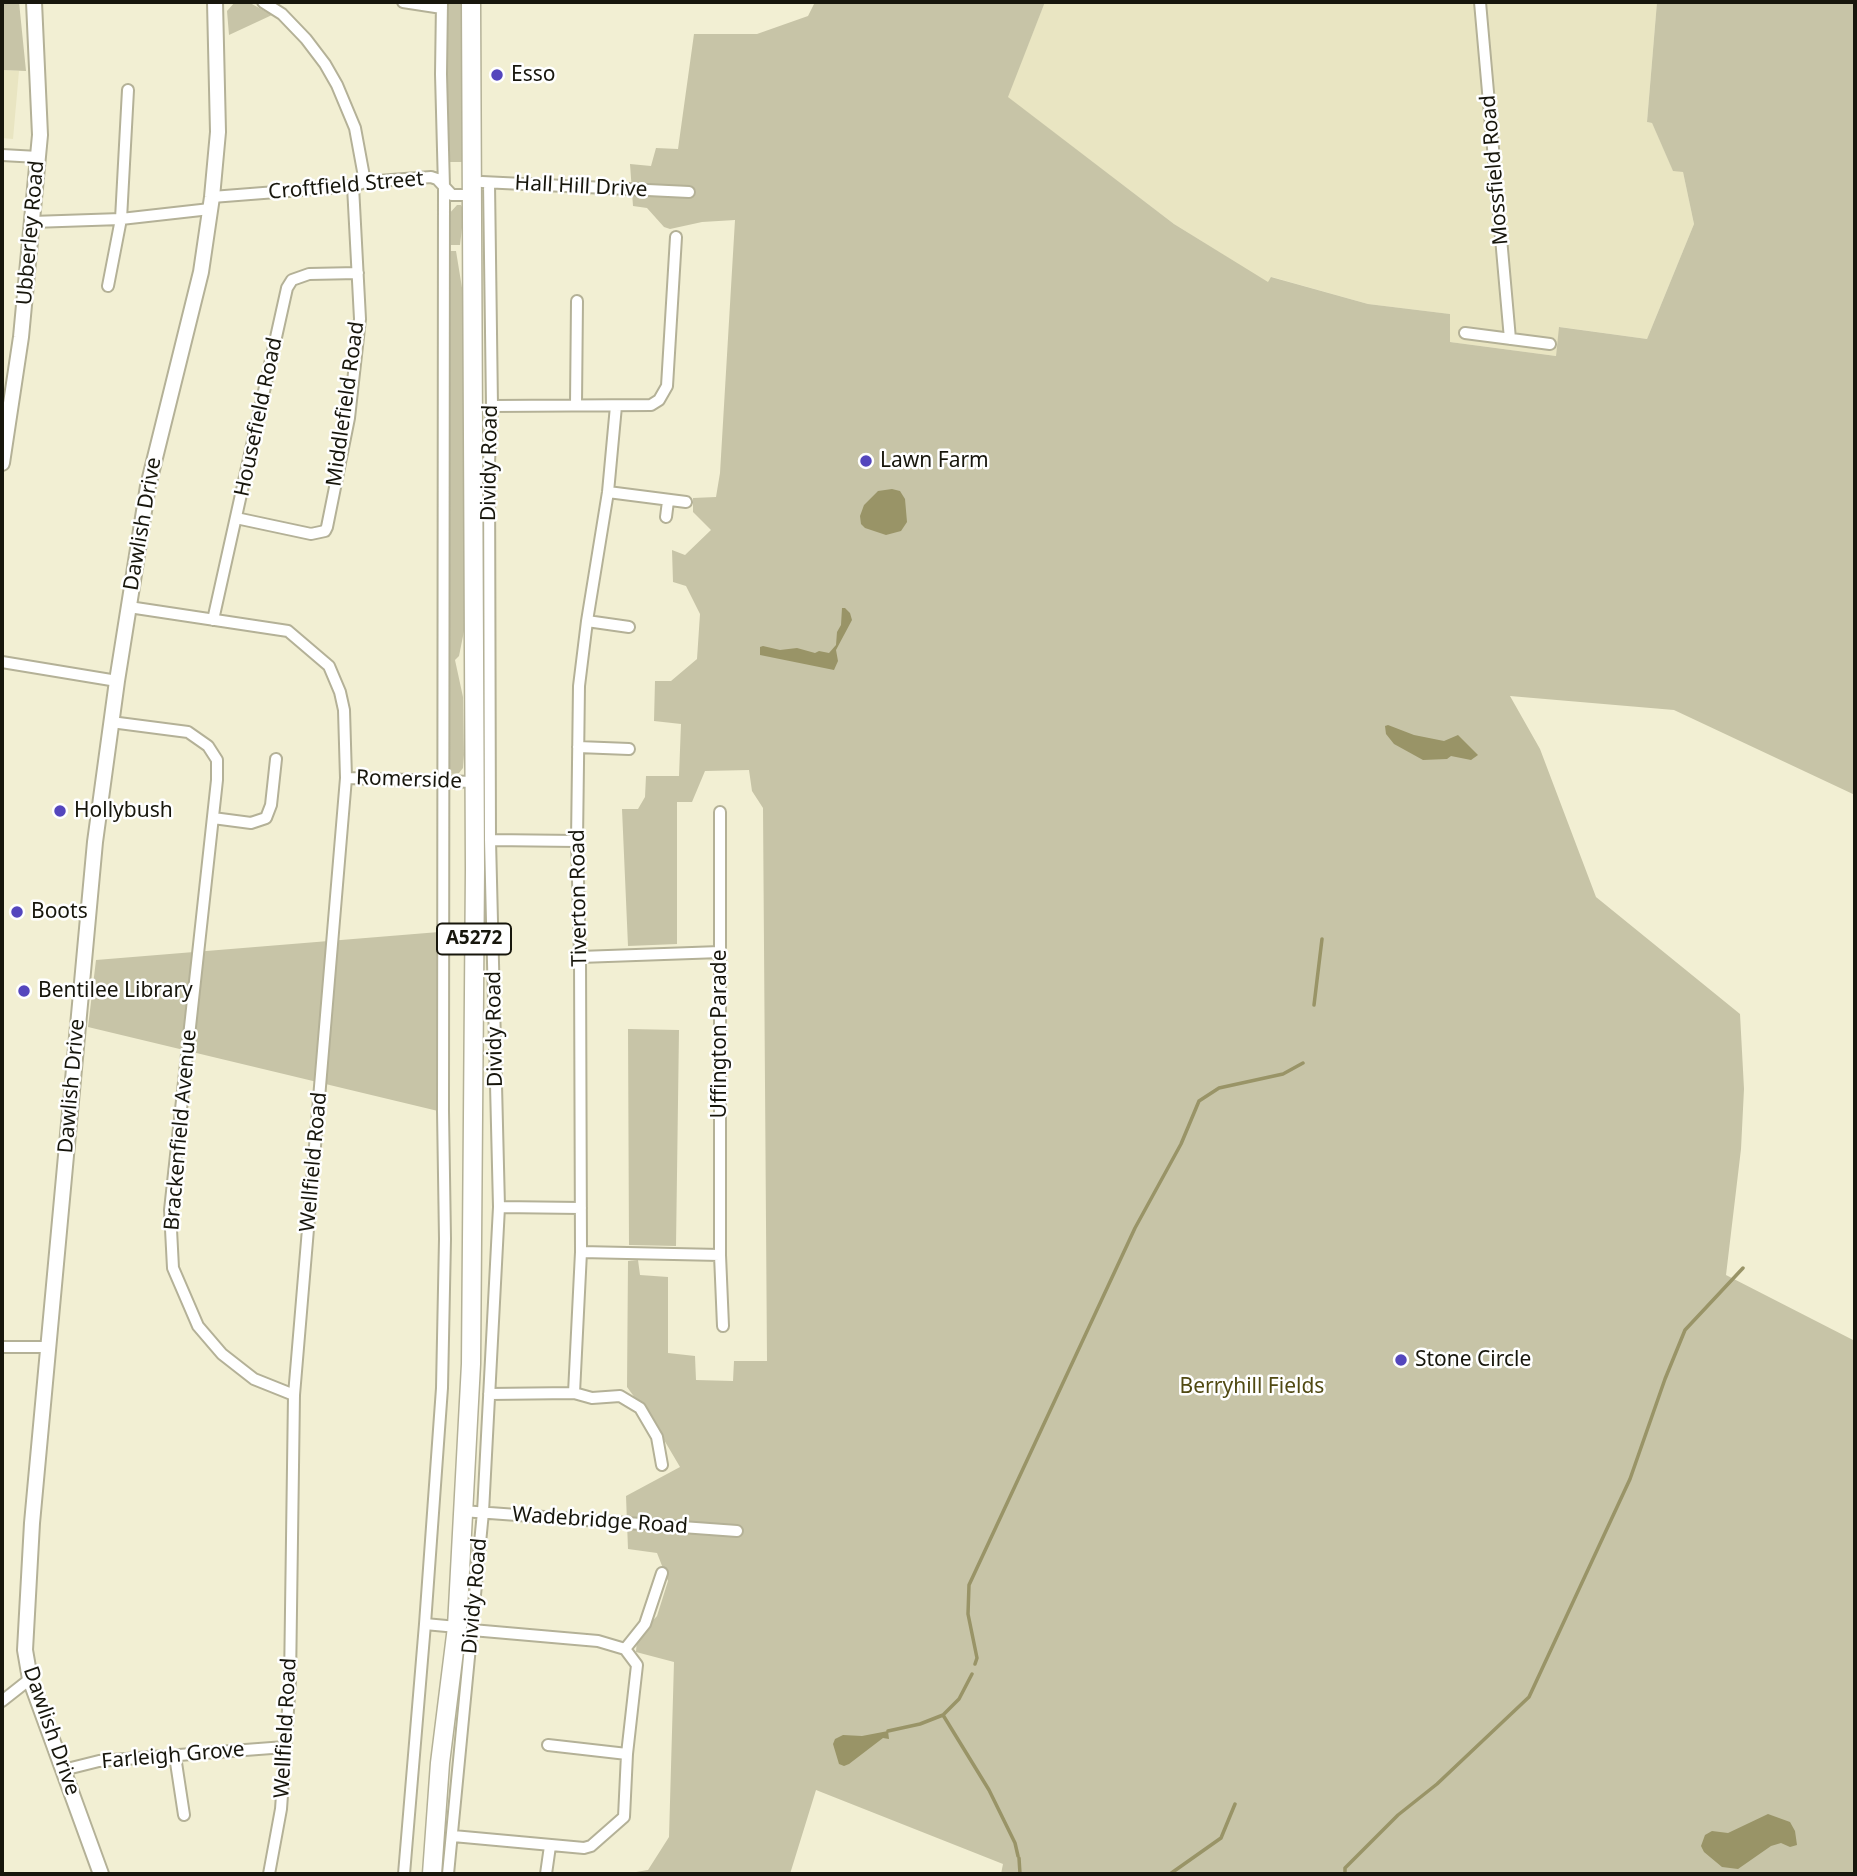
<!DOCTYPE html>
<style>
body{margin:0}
#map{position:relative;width:1857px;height:1876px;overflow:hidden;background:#f2efd3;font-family:"Noto Sans",sans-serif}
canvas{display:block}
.frame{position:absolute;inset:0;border:4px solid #17160c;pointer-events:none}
</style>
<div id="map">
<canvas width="1857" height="1876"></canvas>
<div class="frame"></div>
</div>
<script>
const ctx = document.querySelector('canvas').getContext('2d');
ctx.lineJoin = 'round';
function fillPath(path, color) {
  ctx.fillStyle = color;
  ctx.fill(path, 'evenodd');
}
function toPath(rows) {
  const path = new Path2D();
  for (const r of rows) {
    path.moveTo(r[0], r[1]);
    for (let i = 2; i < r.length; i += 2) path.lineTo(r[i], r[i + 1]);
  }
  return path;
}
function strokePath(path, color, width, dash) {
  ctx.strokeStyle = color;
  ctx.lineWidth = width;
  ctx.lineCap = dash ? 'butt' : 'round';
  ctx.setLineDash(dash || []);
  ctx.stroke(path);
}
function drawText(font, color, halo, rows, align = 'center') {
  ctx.font = font + ' "Noto Sans",sans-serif';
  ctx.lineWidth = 5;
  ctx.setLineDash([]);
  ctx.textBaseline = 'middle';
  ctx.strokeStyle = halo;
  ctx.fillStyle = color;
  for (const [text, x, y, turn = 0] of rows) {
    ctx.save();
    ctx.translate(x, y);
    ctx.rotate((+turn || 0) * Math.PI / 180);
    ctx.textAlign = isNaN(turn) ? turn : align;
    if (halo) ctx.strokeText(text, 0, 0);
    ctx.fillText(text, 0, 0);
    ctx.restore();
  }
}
fillPath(toPath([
 [1045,2,1657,2,1647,122,1652,123,1673,170,1683,172,1694,224,1647,339,1560,327,1556,356,1450,342,1450,314,1368,304,1272,277,1268,283,1174,224,1007,97],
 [2,70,19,71,13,139,2,138]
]), '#e9e5c2');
fillPath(toPath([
 [2,2,19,2,26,71,2,70],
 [235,2,250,3,272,15,229,35,227,11],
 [447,2,461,2,462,162,448,162],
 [815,2,1045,2,1008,97,1174,224,1268,282,1271,277,1368,304,1450,314,1450,342,1556,356,1559,327,1647,339,1694,224,1683,172,1673,171,1652,123,1647,122,1657,2,1855,2,1855,795,1674,710,1510,696,1540,749,1596,897,1740,1014,1744,1089,1741,1149,1726,1275,1855,1341,1855,1874,1001,1874,1003,1864,816,1790,790,1874,634,1874,636,1872,648,1870,669,1837,674,1662,636,1652,637,1638,657,1616,668,1581,657,1553,628,1549,626,1496,680,1467,657,1428,627,1387,628,1261,638,1260,640,1275,668,1277,668,1353,695,1356,696,1380,733,1381,734,1361,767,1361,763,808,752,791,749,770,705,771,692,802,677,802,677,944,628,946,622,809,638,809,645,797,646,776,679,776,681,724,654,721,655,681,671,681,697,659,700,614,686,586,673,582,672,550,685,555,711,530,693,512,693,498,716,497,720,473,735,220,702,222,670,229,664,227,647,208,633,206,630,164,651,166,656,148,678,149,694,34,757,34,808,16],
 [457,205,461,205,464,211,460,245,448,245,448,215],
 [447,251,456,251,464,300,465,626,459,656,455,660,463,697,464,755,463,768,459,773,452,774,449,772],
 [439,932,438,1111,88,1027,96,960],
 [628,1029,679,1030,676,1246,629,1245]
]), '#c7c4a7');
fillPath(toPath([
 [892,489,900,491,905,499,907,522,901,531,886,535,865,528,861,524,860,516,864,505,878,491],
 [842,608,845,608,850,613,852,620,836,650,838,661,834,670,760,655,760,647,763,646,780,650,797,648,815,653,819,651,829,653,836,645,837,632,841,625],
 [1388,725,1414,735,1444,741,1458,735,1478,755,1471,760,1451,756,1447,759,1423,760,1394,744,1386,734,1385,726],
 [888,1731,889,1739,883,1738,849,1764,844,1766,839,1764,833,1744,835,1739,843,1735,862,1736],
 [1768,1814,1790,1822,1795,1831,1797,1845,1790,1847,1781,1843,1771,1846,1738,1869,1722,1867,1704,1852,1701,1846,1705,1835,1712,1831,1728,1833]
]), '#999467');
strokePath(toPath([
 [1314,1005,1322,939],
 [975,1664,977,1658,968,1614,969,1585,1135,1228,1181,1144,1199,1101,1219,1088,1283,1074,1303,1063],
 [943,1715,989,1790,1015,1843,1018,1856],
 [888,1731,920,1724,943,1715,959,1699,972,1674],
 [1019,1858,1020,1874],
 [1170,1874,1221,1838,1235,1804],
 [1345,1874,1345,1868,1398,1815,1437,1784,1529,1697,1630,1479,1665,1379,1685,1330,1743,1268]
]), '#999467', 3.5);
const minor = toPath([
 [263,2,282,14,306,39,325,64,337,85,355,128,365,182],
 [403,2,442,8],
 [1480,2,1510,339],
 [2,155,38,157],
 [482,182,689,192],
 [212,197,353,186,365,182,431,177,437,179,452,195,472,195],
 [32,222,121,219,210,209],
 [108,286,121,219,128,90],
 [1465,333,1550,344],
 [576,404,577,301],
 [492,406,651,405,659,400,667,386,676,237],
 [608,492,686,502],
 [666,517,668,501],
 [236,518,311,534,325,531,327,527,349,418,360,319,353,186],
 [129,607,288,631,329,666,340,692,344,710,346,778,294,1395,290,1682,281,1809,269,1874],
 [213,620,287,288,292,280,309,274,358,273],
 [587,621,629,627],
 [2,662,117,681],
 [111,722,188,732,208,746,217,760,217,780,170,1210,173,1268,198,1326,222,1354,254,1379,294,1395],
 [578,747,629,749],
 [346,778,473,782],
 [720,812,720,1255,723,1326],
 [213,818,251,823,266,818,271,805,276,759],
 [490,840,577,841],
 [580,957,720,952],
 [499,1207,581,1208],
 [581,1252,720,1255],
 [2,1347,49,1347],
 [574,1393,581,1252,580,957,577,841,579,686,587,621,608,492,616,406],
 [489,1394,574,1393,592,1398,620,1396,640,1408,657,1437,662,1465],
 [462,1511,737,1531],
 [425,1624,457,1627],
 [625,1649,645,1624,662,1573],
 [2,1701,30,1679],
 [548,1745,627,1754],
 [175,1756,184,1815],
 [63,1770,99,1761,285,1747],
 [453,1836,584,1848,591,1846,624,1817,627,1754,637,1665,625,1649,598,1641,472,1630],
 [404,1874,425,1624,442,1388,445,1239,443,1111,444,187,441,74,442,2],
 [448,1874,483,1512,499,1207,490,840,489,462,492,406,489,183],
 [546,1874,550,1846]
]);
const tertiary = toPath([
 [2,463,21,337,40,135,34,2],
 [101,1874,30,1679,25,1650,32,1523,95,842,117,681,148,486,201,272,212,197,218,132,215,2]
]);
const primary = toPath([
 [432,1874,440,1763,457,1627,471,1364,475,869,471,2]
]);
strokePath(minor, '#b4b197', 14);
strokePath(tertiary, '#b4b197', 18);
strokePath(primary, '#b4b197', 21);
strokePath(minor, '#fff', 10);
strokePath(tertiary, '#fff', 14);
strokePath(primary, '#fff', 18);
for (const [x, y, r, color] of [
 [497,75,7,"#5446bd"],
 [866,461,7,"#5446bd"],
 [60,811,7,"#5446bd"],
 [17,912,7,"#5446bd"],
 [24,991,7,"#5446bd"],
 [1401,1360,7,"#5446bd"]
]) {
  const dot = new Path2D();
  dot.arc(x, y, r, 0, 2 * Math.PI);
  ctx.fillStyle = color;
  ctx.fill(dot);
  strokePath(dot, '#fff', 2.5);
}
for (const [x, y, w] of [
 [474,939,74]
]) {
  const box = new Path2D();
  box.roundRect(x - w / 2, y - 15.5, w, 31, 5);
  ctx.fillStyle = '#fff';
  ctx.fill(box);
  strokePath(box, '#17160c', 2);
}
drawText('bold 19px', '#17160c', null, [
 ["A5272",474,939]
]);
drawText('21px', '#17160c', '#fff', [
 ["Esso",511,75],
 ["Lawn Farm",880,461],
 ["Hollybush",74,811],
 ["Boots",31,912],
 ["Bentilee Library",38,991],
 ["Stone Circle",1415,1360]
], 'left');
drawText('21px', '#17160c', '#fff', [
 ["Mossfield Road",1495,170,-95],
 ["Croftfield Street",346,186,-5],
 ["Hall Hill Drive",581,187,3],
 ["Ubberley Road",31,233,-85],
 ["Middlefield Road",346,404,-82],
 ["Housefield Road",259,417,-78],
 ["Dividy Road",490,463,-89],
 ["Dawlish Drive",143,524,-80],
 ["Romerside",409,780,2],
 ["Tiverton Road",579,898,-91],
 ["Dividy Road",495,1029,-91],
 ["Uffington Parade",720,1034,-90],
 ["Dawlish Drive",72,1086,-85],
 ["Brackenfield Avenue",181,1130,-85],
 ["Wellfield Road",314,1162,-85],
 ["Wadebridge Road",600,1521,4],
 ["Dividy Road",475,1596,-85],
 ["Wellfield Road",286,1728,-87],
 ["Dawlish Drive",51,1731,71],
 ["Farleigh Grove",173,1756,-5]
]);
drawText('21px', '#504912', '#fff', [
 ["Berryhill Fields",1252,1387]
]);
</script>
